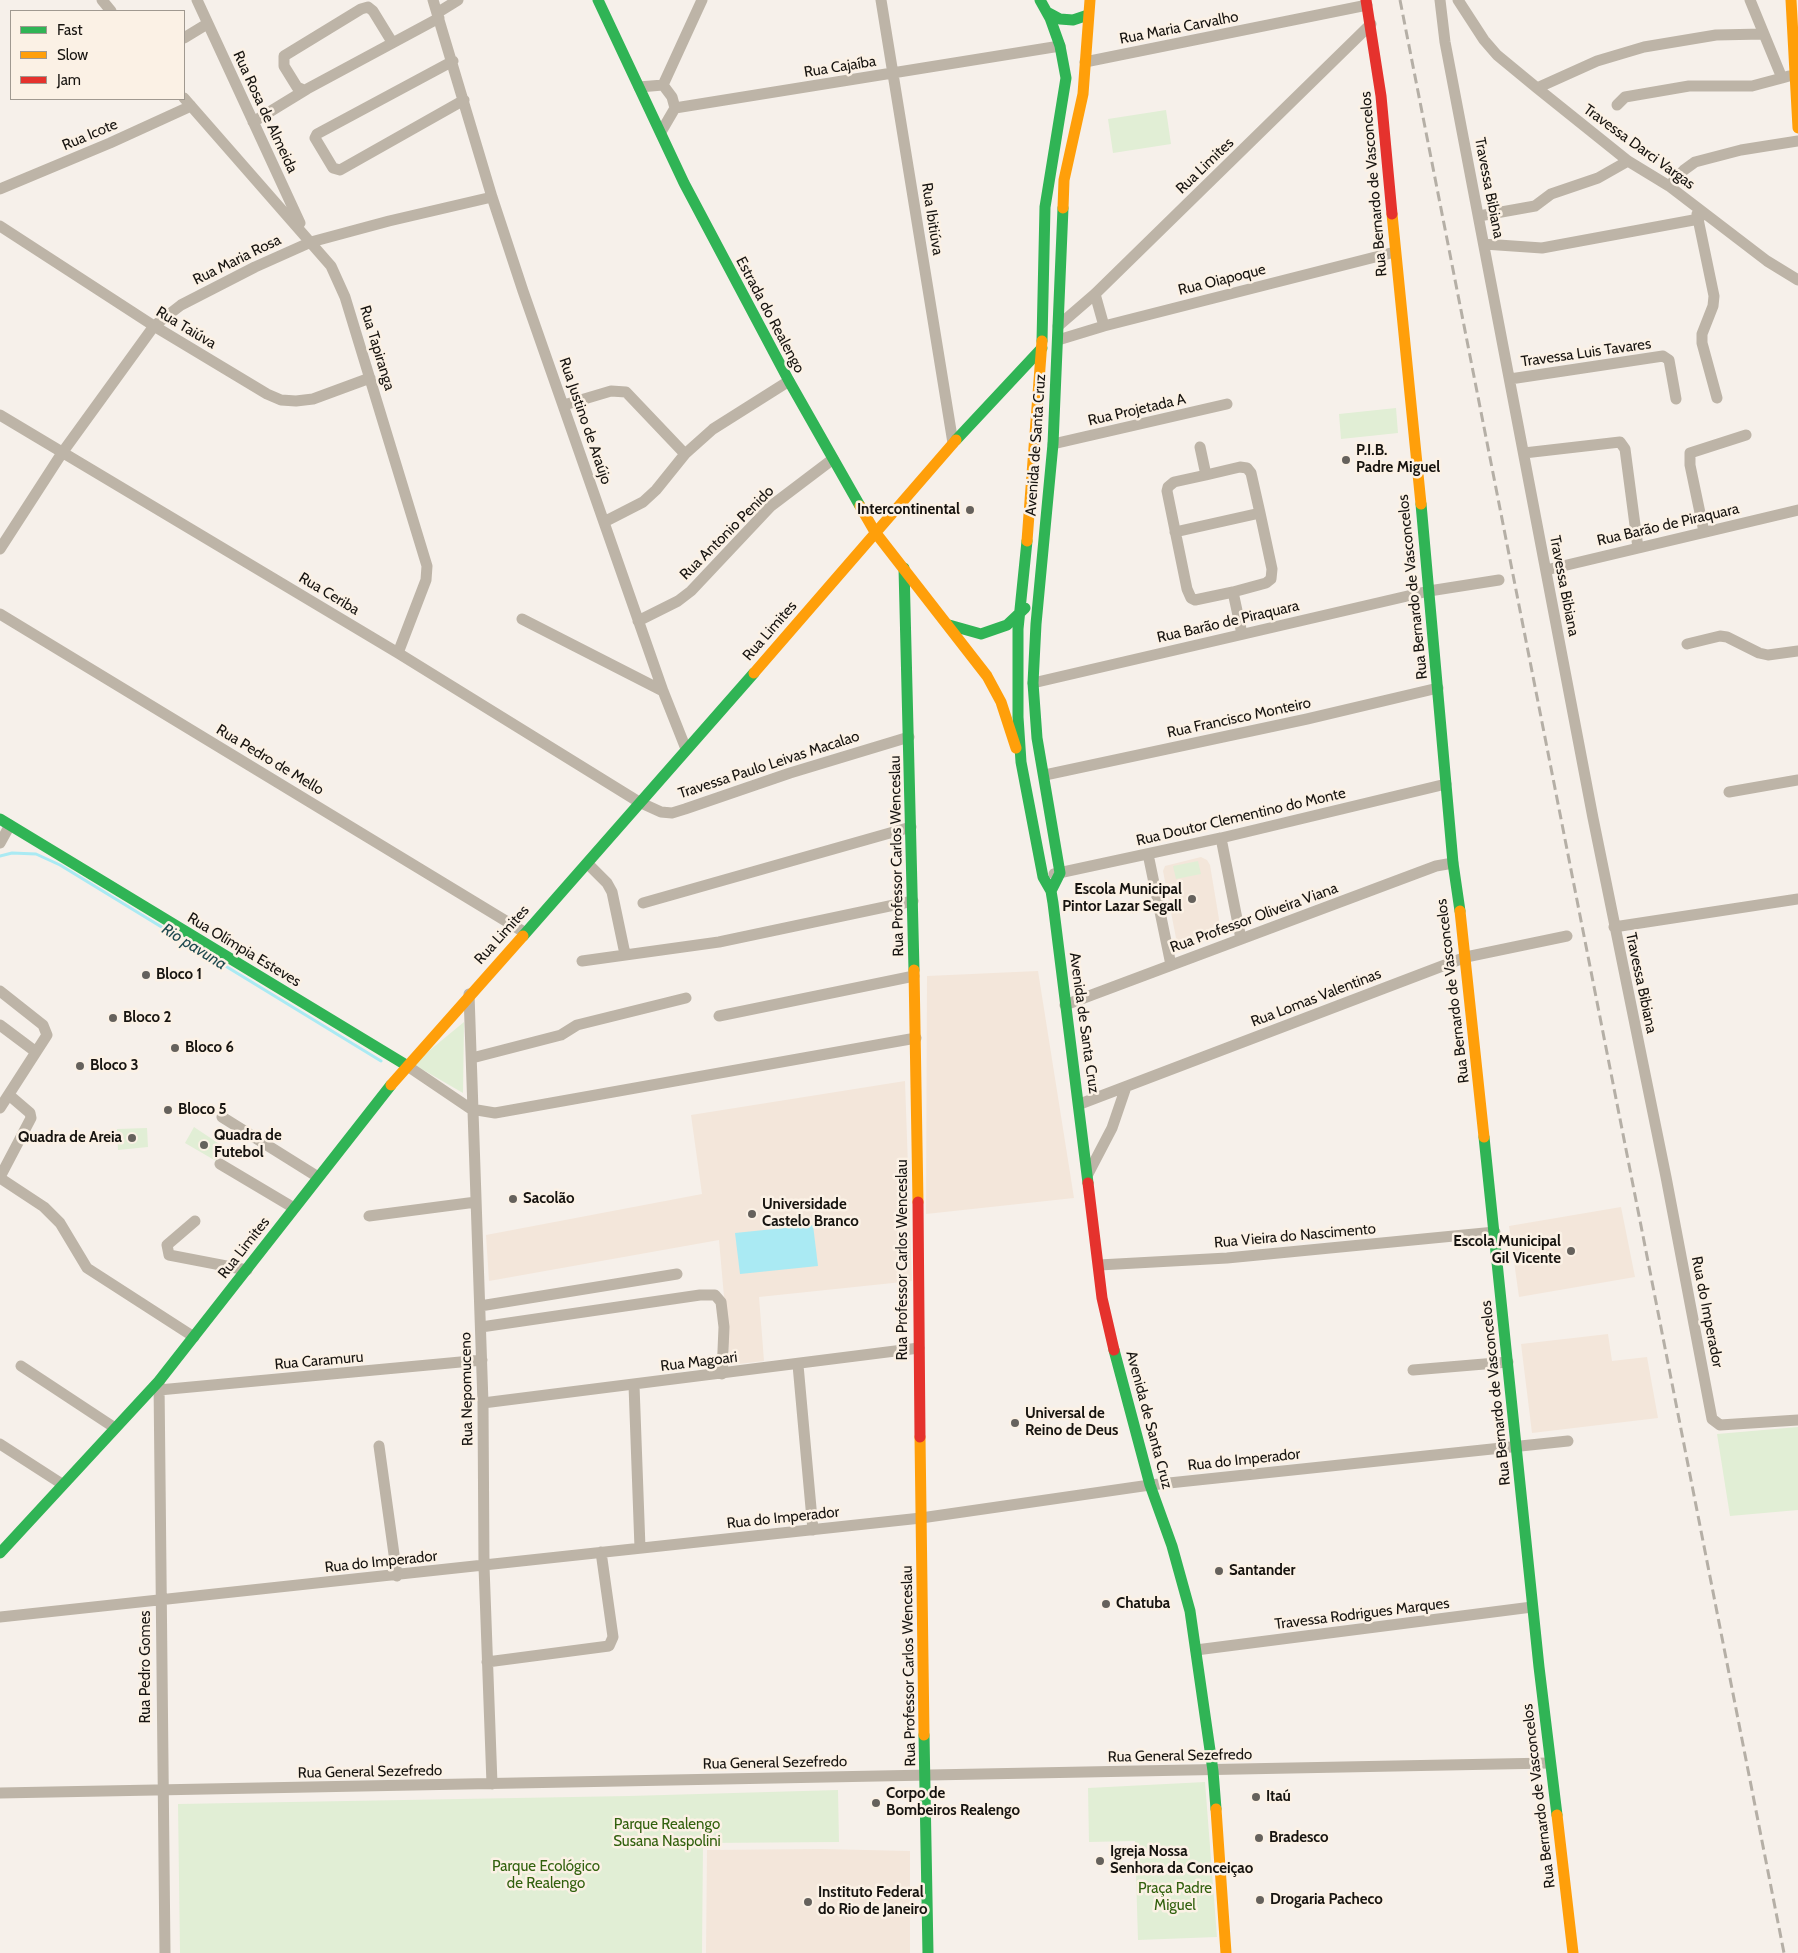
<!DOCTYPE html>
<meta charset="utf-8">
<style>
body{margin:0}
#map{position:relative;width:1798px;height:1953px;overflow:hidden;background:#f6f0ea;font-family:Cabin,sans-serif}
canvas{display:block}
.legend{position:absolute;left:10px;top:10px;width:175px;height:90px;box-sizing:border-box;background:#fbf1e5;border:1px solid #a09990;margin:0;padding:6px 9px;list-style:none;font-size:15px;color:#171410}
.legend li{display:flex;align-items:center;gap:10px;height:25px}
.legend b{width:25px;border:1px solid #a09990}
</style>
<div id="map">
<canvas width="1798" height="1953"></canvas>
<ul class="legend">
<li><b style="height:6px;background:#30b455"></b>Fast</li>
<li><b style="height:6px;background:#ff9f0a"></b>Slow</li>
<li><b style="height:6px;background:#e5322d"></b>Jam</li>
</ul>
</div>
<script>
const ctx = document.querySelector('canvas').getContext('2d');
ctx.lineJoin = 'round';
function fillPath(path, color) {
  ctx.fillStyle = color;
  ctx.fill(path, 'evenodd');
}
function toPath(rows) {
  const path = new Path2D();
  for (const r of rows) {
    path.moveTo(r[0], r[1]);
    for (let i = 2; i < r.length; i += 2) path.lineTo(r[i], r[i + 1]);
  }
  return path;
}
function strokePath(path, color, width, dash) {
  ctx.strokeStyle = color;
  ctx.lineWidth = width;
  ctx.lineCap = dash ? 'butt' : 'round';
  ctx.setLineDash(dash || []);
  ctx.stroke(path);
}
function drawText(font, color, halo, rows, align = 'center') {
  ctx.font = font + ' Cabin,sans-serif';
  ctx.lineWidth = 5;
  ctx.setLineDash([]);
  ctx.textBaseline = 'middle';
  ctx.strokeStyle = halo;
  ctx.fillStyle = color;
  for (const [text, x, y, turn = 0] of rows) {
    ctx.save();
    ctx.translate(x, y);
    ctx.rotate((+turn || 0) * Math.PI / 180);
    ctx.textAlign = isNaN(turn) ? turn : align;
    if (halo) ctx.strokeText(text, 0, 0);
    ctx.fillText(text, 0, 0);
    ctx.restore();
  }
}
fillPath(toPath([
 [1201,857,1207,860,1210,865,1221,931,1188,947,1180,945,1176,938,1163,871,1165,866],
 [1038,971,1074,1198,926,1214,927,976],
 [905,1081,912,1281,759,1297,764,1361,730,1365,719,1240,489,1281,486,1235,702,1194,691,1115],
 [1621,1207,1635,1277,1519,1297,1509,1226],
 [1608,1334,1612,1361,1647,1357,1658,1418,1532,1433,1521,1344],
 [821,1849,910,1851,910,1953,706,1953,707,1850]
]), '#f3e6da');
fillPath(toPath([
 [1166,110,1171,144,1113,153,1108,119],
 [1396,408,1398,433,1341,439,1339,414],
 [1198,861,1201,874,1176,879,1173,866],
 [464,1022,463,1093,413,1064],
 [194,1127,224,1147,216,1161,185,1143],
 [147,1128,148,1147,118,1150,117,1129],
 [1798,1427,1798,1510,1730,1516,1717,1434],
 [1205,1782,1217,1937,1138,1940,1135,1841,1089,1842,1088,1788],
 [838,1790,839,1842,703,1843,702,1953,180,1953,178,1804,629,1796]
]), '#e1eed5');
fillPath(toPath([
 [813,1225,818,1266,740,1274,735,1233]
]), '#aaeaf3');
strokePath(toPath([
 [0,856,12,853,36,854,60,865,381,1061]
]), '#aaeaf3', 3);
strokePath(toPath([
 [102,0,111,11],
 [197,0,300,223],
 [433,0,492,197,523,291,663,691,686,749],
 [881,0,953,443],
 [1440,0,1445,42,1593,818,1666,1177,1712,1419,1720,1425,1798,1420],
 [1458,0,1484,40,1497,55,1537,88,1628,161,1669,186,1767,261,1798,280],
 [1750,0,1782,78,1789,76],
 [437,13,458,0],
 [184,38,207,24],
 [453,61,317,134,315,138,333,168,340,170,464,100],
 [1085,62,1367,5],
 [663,85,702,0],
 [663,85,672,97,675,108],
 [639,87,663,85],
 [1537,88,1597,61,1644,47,1716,35,1763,34],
 [304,90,297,87,284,66,284,56,361,9,368,7,373,11,392,42],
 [184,98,331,266,345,297,427,566,426,580,398,653],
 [1617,105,1625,97,1689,86,1752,86,1782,78],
 [675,108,1060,46],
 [253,122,307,89,439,18],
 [661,132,675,108],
 [1669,186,1684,170,1695,162,1741,150,1798,141],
 [0,189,110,143,191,106],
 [1697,214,1714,296,1713,306,1702,334,1702,343,1717,398],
 [1479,216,1535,206,1551,194,1598,178,1628,161],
 [0,226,154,326,267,394,281,400,296,401,313,399,370,378],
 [1484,244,1542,248,1699,219],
 [1095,294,1104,326],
 [1058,326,1095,294,1371,24],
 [1058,340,1104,326,1395,252],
 [1510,379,1663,356,1669,360,1676,399],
 [564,405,611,391,626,392,685,454],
 [0,415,398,653,639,802,661,812,672,813,685,809,790,773,909,737],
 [1053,444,1227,404],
 [1200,447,1206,475,1174,482,1168,487,1167,491,1187,589,1191,598,1195,600,1233,592,1242,634],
 [1524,453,1620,442,1625,449,1638,548],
 [1206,475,1240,467,1247,468,1251,473,1260,513,1272,569,1271,579,1266,583,1233,592],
 [604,522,643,502,656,490,685,454,713,429,789,381],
 [1175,532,1260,513],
 [1704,532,1690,465,1690,453,1746,435],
 [0,549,62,453,154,326,181,305,255,267,311,242,389,221,492,197],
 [1546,570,1798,510],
 [0,614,524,932],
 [522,619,663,691],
 [638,621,678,601,691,591,771,506,833,459],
 [1687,644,1720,636,1727,637,1759,653,1768,655,1798,651],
 [1033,683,1429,591,1499,580],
 [1045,775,1307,719,1438,688],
 [1729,792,1798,780],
 [1221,838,1241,939],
 [0,843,10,825],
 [1148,854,1171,965],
 [588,864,607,883,612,892,625,954],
 [1054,874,1221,838,1446,784],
 [643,903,911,827],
 [1614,927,1798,899],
 [582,961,719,942,913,901],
 [0,991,43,1025,47,1035,0,1108],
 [469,994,483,1403,484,1566,492,1784],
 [1065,1005,1436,866,1453,863],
 [719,1016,914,976],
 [0,1025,36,1052],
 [472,1058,561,1035,577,1025,686,998],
 [406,1065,471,1109,495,1113,916,1038],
 [1080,1104,1466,957,1567,936],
 [222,1117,318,1177],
 [220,1164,294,1208],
 [1088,1174,1112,1128,1126,1087],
 [0,1177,31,1118,30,1113,9,1095],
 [0,1178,44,1207,60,1223,87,1268,194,1337],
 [369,1216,476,1202],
 [195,1221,167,1245,169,1255,247,1270],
 [1099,1265,1227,1258,1495,1232],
 [480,1306,677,1274],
 [481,1327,700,1295,715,1295,721,1302,724,1327,722,1374],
 [798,1365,813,1530],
 [21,1366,115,1428],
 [1413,1370,1508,1362],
 [159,1381,165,1953],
 [634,1385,640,1548],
 [159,1390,482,1360],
 [483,1403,919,1348],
 [0,1444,62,1484],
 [379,1446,397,1576],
 [0,1617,921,1518,1150,1485,1568,1441],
 [1196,1650,1532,1607],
 [487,1662,609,1646,613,1637,601,1552],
 [0,1793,1550,1763]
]), '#bdb4a7', 11);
strokePath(toPath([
 [598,0,684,183,789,381,860,506],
 [1040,0,1050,18,1060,46,1066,78,1045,207,1042,341],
 [1047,12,1060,19,1073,20,1088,15],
 [956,440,1042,348],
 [1421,504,1453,863,1460,911],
 [1027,541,1018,629,1018,717,1021,762,1043,877,1051,891,1053,903,1088,1183],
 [904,568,914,970],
 [949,625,981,634,1007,625,1025,608],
 [0,819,406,1065],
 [1051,891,1060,873,1037,738,1033,683,1036,624,1053,444,1063,208],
 [523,936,754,673],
 [1484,1137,1539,1667,1557,1815],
 [1114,1350,1150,1485,1172,1546,1190,1611,1213,1771,1216,1809],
 [0,1553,159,1381,391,1085],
 [924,1735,928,1953]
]), '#30b455', 11);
strokePath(toPath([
 [1791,0,1798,128],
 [1063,208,1064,180,1083,94,1090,0],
 [1392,214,1421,504],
 [860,506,875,532,987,676,1001,702,1016,748],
 [1027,541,1042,341],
 [754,673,956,440],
 [1460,911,1484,1137],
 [914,970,918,1202],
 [391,1085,523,936],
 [920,1437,924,1735],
 [1216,1809,1226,1953],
 [1557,1815,1573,1953]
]), '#ff9f0a', 11);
strokePath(toPath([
 [1366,0,1381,96,1392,214],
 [1088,1183,1102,1298,1114,1350],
 [918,1202,920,1437]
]), '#e5322d', 11);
strokePath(toPath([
 [1400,0,1784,1953]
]), '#b5afa6', 3, [10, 5]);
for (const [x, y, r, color] of [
 [1346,460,5,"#65615c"],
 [970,510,5,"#65615c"],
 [1192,899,5,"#65615c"],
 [146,975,5,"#65615c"],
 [113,1018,5,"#65615c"],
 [175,1048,5,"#65615c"],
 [80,1066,5,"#65615c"],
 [168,1110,5,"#65615c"],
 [132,1138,5,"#65615c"],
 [204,1145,5,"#65615c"],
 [513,1199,5,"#65615c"],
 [752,1214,5,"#65615c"],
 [1571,1251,5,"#65615c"],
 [1015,1423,5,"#65615c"],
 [1219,1571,5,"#65615c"],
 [1106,1604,5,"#65615c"],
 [1256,1797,5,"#65615c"],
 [876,1803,5,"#65615c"],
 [1259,1838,5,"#65615c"],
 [1100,1861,5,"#65615c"],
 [1260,1900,5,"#65615c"],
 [808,1902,5,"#65615c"]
]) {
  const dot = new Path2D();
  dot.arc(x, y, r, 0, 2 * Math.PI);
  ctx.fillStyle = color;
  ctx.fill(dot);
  strokePath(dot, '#fbf1e5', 2);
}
drawText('15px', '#171410', '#fbf1e5', [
 ["Rua Maria Carvalho",1179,28,-11],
 ["Rua Cajaíba",840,67,-9],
 ["Rua Rosa de Almeida",265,112,65],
 ["Rua Icote",90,135,-23],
 ["Travessa Darci Vargas",1639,147,36],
 ["Rua Limites",1205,166,-44],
 ["Rua Bernardo de Vasconcelos",1374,184,-95],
 ["Travessa Bibiana",1489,188,79],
 ["Rua Ibitiúva",932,219,81],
 ["Rua Maria Rosa",237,260,-26],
 ["Rua Oiapoque",1222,280,-14],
 ["Estrada do Realengo",770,315,62],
 ["Rua Taiúva",186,328,31],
 ["Rua Tapiranga",377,348,73],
 ["Travessa Luis Tavares",1586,353,-8],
 ["Rua Projetada A",1137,410,-13],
 ["Rua Justino de Araújo",585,421,71],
 ["Avenida de Santa Cruz",1036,445,-86],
 ["Rua Barão de Piraquara",1668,525,-13],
 ["Rua Antonio Penido",727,533,-45],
 ["Travessa Bibiana",1564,586,79],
 ["Rua Bernardo de Vasconcelos",1413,587,-96],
 ["Rua Ceriba",329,594,31],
 ["Rua Barão de Piraquara",1228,622,-13],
 ["Rua Limites",770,631,-49],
 ["Rua Francisco Monteiro",1239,718,-12],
 ["Rua Pedro de Mello",270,760,31],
 ["Travessa Paulo Leivas Macalao",769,765,-18],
 ["Rua Doutor Clementino do Monte",1241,817,-13],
 ["Rua Professor Carlos Wenceslau",897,856,-91],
 ["Rua Professor Oliveira Viana",1254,918,-20],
 ["Rua Limites",502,935,-48],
 ["Rua Olímpia Esteves",244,950,31],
 ["Travessa Bibiana",1641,983,78],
 ["Rua Bernardo de Vasconcelos",1453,991,-97],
 ["Rua Lomas Valentinas",1316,998,-21],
 ["Avenida de Santa Cruz",1084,1023,82],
 ["Rua Vieira do Nascimento",1295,1236,-5],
 ["Rua Limites",244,1248,-52],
 ["Rua Professor Carlos Wenceslau",903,1260,-90],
 ["Rua do Imperador",1707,1312,79],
 ["Rua Caramuru",319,1361,-5],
 ["Rua Magoari",699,1362,-7],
 ["Rua Nepomuceno",467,1389,-91],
 ["Rua Bernardo de Vasconcelos",1496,1393,-96],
 ["Avenida de Santa Cruz",1149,1420,75],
 ["Rua do Imperador",1244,1460,-6],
 ["Rua do Imperador",783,1518,-6],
 ["Rua do Imperador",381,1562,-6],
 ["Travessa Rodrigues Marques",1362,1614,-7],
 ["Rua Professor Carlos Wenceslau",909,1666,-91],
 ["Rua Pedro Gomes",146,1667,-90],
 ["Rua General Sezefredo",1180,1756,-1],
 ["Rua General Sezefredo",775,1763,-1],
 ["Rua General Sezefredo",370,1772,-1],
 ["Rua Bernardo de Vasconcelos",1539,1796,-97]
]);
drawText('bold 15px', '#171410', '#fbf1e5', [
 ["P.I.B.",1356,451],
 ["Padre Miguel",1356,468],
 ["Intercontinental",960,510,"right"],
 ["Escola Municipal",1182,890,"right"],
 ["Pintor Lazar Segall",1182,907,"right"],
 ["Bloco 1",156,975],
 ["Bloco 2",123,1018],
 ["Bloco 6",185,1048],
 ["Bloco 3",90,1066],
 ["Bloco 5",178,1110],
 ["Quadra de",214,1136],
 ["Futebol",214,1153],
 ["Quadra de Areia",122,1138,"right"],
 ["Sacolão",523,1199],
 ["Universidade",762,1205],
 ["Castelo Branco",762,1222],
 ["Escola Municipal",1561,1242,"right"],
 ["Gil Vicente",1561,1259,"right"],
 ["Universal de",1025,1414],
 ["Reino de Deus",1025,1431],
 ["Santander",1229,1571],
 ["Chatuba",1116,1604],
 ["Corpo de",886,1794],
 ["Bombeiros Realengo",886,1811],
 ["Itaú",1266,1797],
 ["Bradesco",1269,1838],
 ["Igreja Nossa",1110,1852],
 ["Senhora da Conceiçao",1110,1869],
 ["Instituto Federal",818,1893],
 ["do Rio de Janeiro",818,1910],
 ["Drogaria Pacheco",1270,1900]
], 'left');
drawText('15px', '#32610e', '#fbf1e5', [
 ["Parque Realengo",667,1825],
 ["Susana Naspolini",667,1842],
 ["Parque Ecológico",546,1867],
 ["de Realengo",546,1884],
 ["Praça Padre",1175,1889],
 ["Miguel",1175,1906]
]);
drawText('italic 16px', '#1e494f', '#fbf1e5', [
 ["Rio pavuna",194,947,32]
]);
</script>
